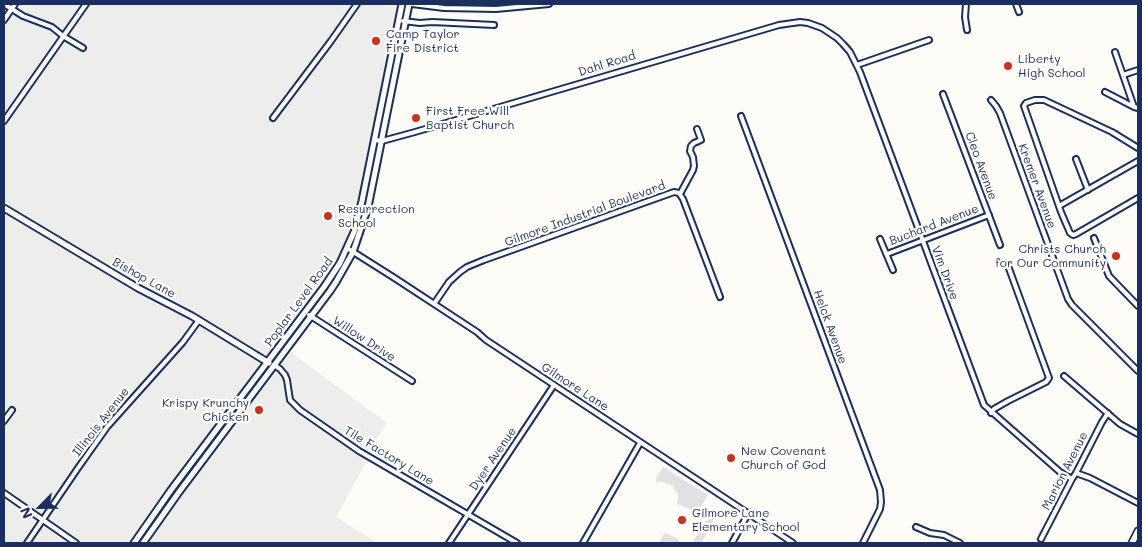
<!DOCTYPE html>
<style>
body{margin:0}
#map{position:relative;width:1142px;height:547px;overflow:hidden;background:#fdfcf7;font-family:Mali,sans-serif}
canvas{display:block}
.frame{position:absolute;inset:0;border:5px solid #1b2f5e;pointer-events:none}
.north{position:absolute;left:15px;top:482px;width:50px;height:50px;-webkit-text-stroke:4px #fdfcf7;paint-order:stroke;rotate:247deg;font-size:14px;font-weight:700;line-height:20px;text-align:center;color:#1b2f5e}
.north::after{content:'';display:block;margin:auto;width:18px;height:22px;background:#1b2f5e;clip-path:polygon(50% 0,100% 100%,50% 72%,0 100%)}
</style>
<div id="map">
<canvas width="1142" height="547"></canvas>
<div class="frame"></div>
<div class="north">N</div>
</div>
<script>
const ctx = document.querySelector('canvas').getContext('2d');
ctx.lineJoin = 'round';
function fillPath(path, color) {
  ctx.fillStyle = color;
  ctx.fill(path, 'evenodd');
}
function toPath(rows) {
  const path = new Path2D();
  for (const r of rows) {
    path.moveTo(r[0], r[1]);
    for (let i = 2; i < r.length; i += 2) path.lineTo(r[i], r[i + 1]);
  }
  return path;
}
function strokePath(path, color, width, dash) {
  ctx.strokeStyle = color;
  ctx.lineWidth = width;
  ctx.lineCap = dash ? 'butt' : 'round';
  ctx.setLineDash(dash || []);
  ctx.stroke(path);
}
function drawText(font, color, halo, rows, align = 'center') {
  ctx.font = font + ' Mali,sans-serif';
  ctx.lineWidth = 4.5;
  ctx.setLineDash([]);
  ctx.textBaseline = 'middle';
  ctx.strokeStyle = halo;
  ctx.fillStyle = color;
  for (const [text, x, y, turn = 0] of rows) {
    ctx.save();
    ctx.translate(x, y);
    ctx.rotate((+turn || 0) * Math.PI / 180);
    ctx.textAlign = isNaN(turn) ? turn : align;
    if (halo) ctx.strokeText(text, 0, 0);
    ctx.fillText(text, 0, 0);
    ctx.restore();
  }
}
fillPath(toPath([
 [4,4,409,4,363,226,336,282,286,349,387,423,367,453,367,461,336,517,378,543,4,543]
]), '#edeeec');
fillPath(toPath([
 [663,467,708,495,698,511,692,510,677,504,678,496,677,492,673,489,674,486,660,481,658,483,657,483,656,478],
 [711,516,714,518,712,525,701,543,697,543,693,541,705,522],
 [666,533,678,539,680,543,659,543,663,535]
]), '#e0e1e3');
const street = toPath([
 [4,4,23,16,52,27,63,36,83,48],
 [412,4,444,8,496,9,549,4],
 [966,4,965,17,967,30],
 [1016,4,1019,12],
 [4,20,15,4],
 [403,21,420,23,432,22,494,25],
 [1115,52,1134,107],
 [857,65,929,40],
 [1123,75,1138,70],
 [1105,92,1134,107,1138,108],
 [943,94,1000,245],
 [991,100,996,106,1000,113,1068,299,1072,305,1138,371],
 [741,116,880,490,881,502,880,509,863,543],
 [273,118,331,41,357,4],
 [4,121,86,4],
 [375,140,382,141,415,132,779,25,800,22,808,23,822,28,837,38,843,44,850,52,860,72,984,405,1060,472,1072,479],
 [1138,148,1112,132,1044,100,1035,100,1026,103,1024,106,1061,212,1070,233,1073,235,1076,234,1138,198],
 [1076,159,1088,190],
 [680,194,693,170,694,166,693,157,690,151,691,146,694,143,701,140,697,129],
 [1059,206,1138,161],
 [1094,238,1109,276,1138,306],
 [880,239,893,270],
 [347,248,393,277,477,332,486,340,793,543],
 [887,254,989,215],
 [434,304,449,282,460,272,467,267,484,260,674,192,679,193,683,199,720,297],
 [309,315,412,381],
 [274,365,280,369,285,375,287,380,290,400,300,410,359,451,517,543],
 [1064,376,1120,424,1138,434],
 [991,413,994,409,1008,401,1046,382,1049,378,1007,263],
 [4,421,12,410],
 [1076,473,1090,478,1138,503],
 [4,493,76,543],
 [916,527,930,533,944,535,960,543],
 [1041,539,1072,479,1076,473,1102,422,1108,413],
 [27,543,78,468,107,427,183,342,199,320],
 [449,543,554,385],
 [583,543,640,443],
 [732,543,748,514]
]);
const secondary = toPath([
 [4,208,138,288,192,316,269,363],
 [134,543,171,490,324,287,340,263,354,232,362,201,402,4],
 [143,543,179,492,330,291,336,282,353,252,368,207,409,4]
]);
const primary = toPath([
 [1132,543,1138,531]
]);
strokePath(street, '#1b2f5e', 8);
strokePath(secondary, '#1b2f5e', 9);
strokePath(primary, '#1b2f5e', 9);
strokePath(street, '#fdfcf7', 4);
strokePath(secondary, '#fdfcf7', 5);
strokePath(primary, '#fdfcf7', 5.5);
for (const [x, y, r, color] of [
 [376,41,5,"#c8321e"],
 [1008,66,5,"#c8321e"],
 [416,118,5,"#c8321e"],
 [328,216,5,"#c8321e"],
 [1116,256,5,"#c8321e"],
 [259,410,5,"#c8321e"],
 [731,458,5,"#c8321e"],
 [682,520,5,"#c8321e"]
]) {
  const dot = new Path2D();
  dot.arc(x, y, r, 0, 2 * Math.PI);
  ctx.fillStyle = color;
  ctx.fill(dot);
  strokePath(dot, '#fdfcf7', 2);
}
drawText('12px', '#1b2f5e', '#fdfcf7', [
 ["Camp Taylor",386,34],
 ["Fire District",386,48],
 ["Liberty",1018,59],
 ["High School",1018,73],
 ["First Free Will",426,111],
 ["Baptist Church",426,125],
 ["Resurrection",338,209],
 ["School",338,223],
 ["Christs Church",1106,249,"right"],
 ["for Our Community",1106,263,"right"],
 ["Krispy Krunchy",249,403,"right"],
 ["Chicken",249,417,"right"],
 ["New Covenant",741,451],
 ["Church of God",741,465],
 ["Gilmore Lane",692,513],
 ["Elementary School",692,527]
], 'left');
drawText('12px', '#1b2f5e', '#fdfcf7', [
 ["Dahl Road",607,64,-17],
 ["Cleo Avenue",981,166,70],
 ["Kremer Avenue",1037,186,70],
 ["Gilmore Industrial Boulevard",585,214,-20],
 ["Buchard Avenue",934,225,-21],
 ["Vim Drive",945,273,70],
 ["Bishop Lane",144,278,29],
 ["Poplar Level Road",299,302,-54],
 ["Helck Avenue",830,327,70],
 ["Willow Drive",364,339,33],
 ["Gilmore Lane",575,387,33],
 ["Illinois Avenue",101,422,-52],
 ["Tile Factory Lane",389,456,31],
 ["Dyer Avenue",493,459,-56],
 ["Marion Avenue",1065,471,-63]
]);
</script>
